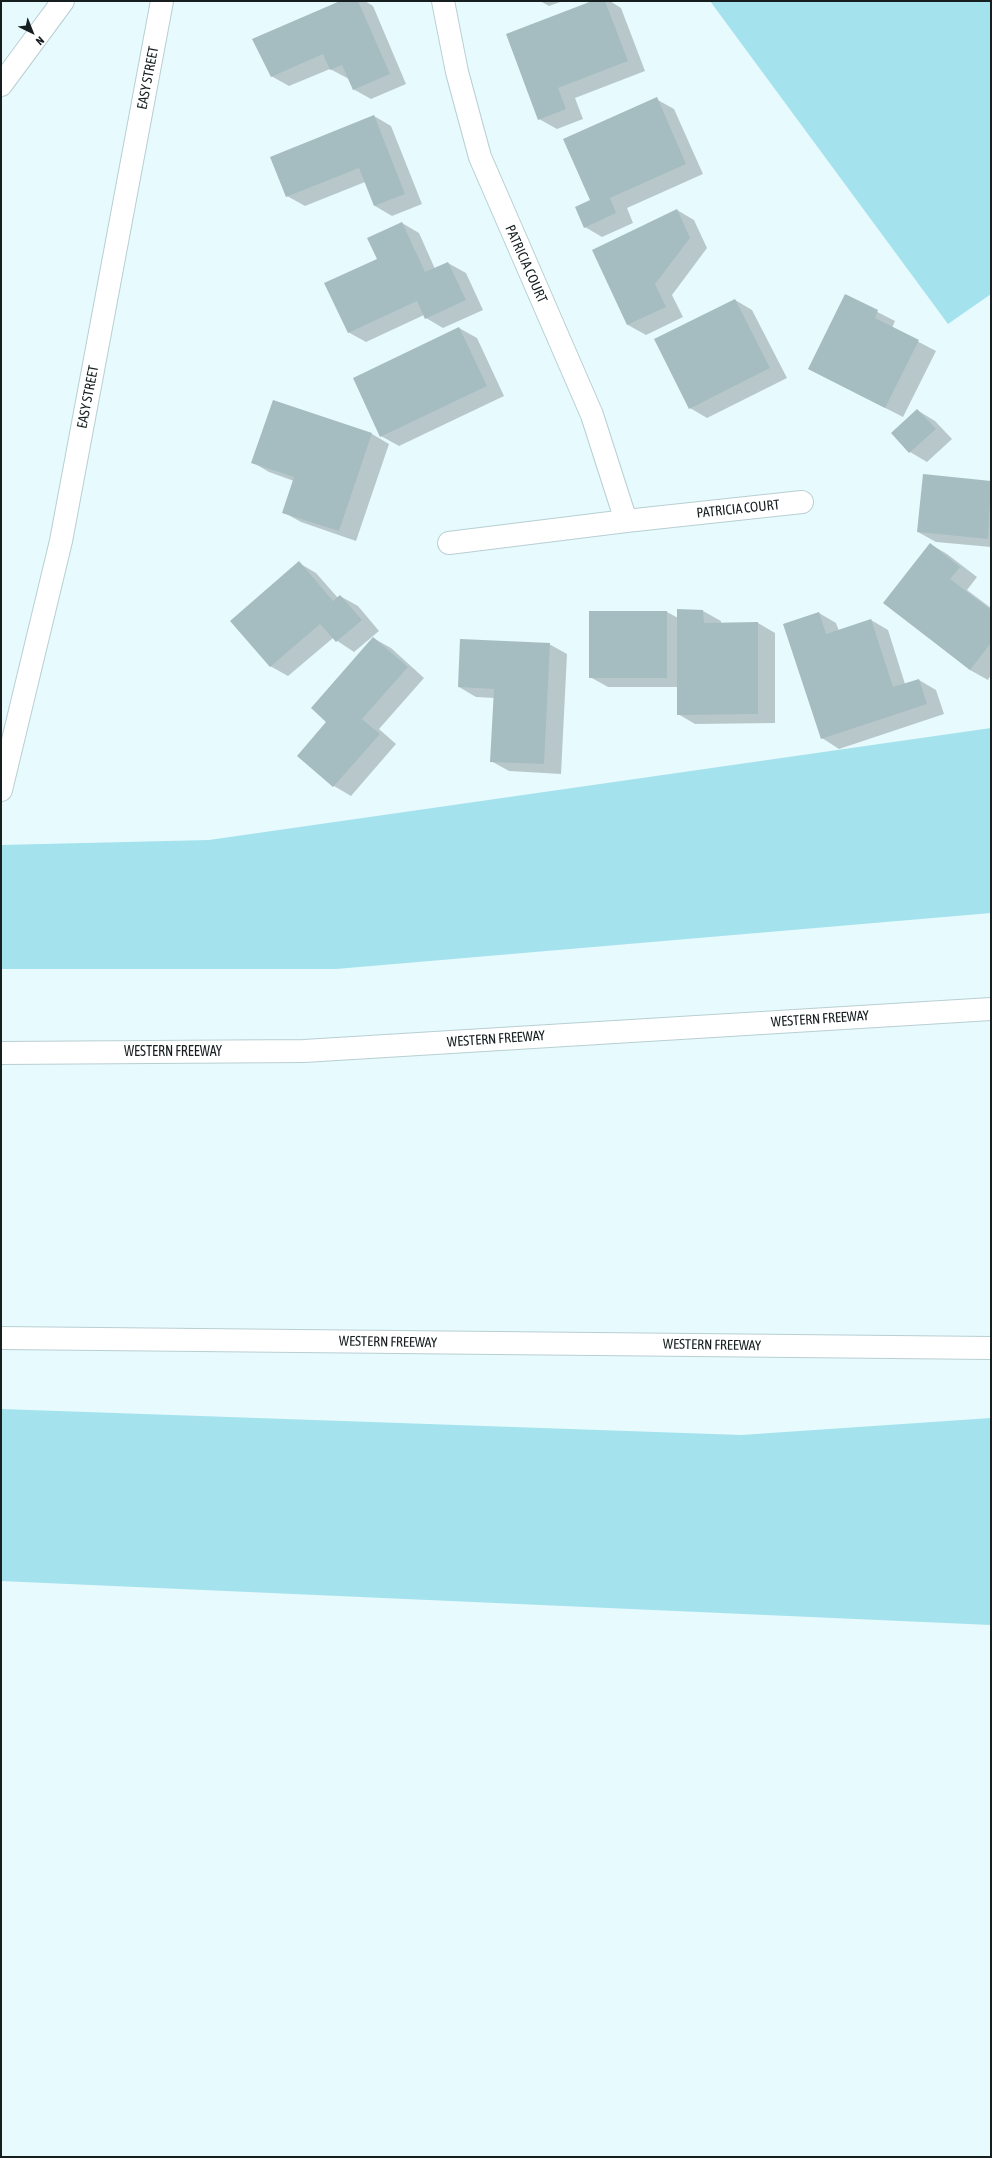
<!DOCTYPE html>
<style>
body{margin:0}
#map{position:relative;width:992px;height:2158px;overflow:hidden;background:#e7fafd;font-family:"Asap Condensed",sans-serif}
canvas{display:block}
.frame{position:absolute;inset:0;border:2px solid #161e20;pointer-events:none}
.north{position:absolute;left:12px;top:12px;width:40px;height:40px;-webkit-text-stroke:3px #fff;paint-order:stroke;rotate:137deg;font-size:11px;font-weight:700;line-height:16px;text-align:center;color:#161e20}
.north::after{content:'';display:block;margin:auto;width:14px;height:18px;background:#161e20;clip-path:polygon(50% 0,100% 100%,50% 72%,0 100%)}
</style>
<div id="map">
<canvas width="992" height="2158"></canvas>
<div class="frame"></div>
<div class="north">N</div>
</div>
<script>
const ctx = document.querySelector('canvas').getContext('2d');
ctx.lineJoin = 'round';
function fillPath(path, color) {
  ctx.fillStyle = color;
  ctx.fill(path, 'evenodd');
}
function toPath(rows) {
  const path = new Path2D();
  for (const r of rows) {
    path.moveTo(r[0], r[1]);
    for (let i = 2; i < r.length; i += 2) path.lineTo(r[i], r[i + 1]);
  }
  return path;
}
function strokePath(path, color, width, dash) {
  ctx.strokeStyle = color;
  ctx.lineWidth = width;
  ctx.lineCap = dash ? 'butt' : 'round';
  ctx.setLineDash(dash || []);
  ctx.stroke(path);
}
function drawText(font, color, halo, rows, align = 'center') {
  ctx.font = font + ' "Asap Condensed",sans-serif';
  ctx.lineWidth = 3.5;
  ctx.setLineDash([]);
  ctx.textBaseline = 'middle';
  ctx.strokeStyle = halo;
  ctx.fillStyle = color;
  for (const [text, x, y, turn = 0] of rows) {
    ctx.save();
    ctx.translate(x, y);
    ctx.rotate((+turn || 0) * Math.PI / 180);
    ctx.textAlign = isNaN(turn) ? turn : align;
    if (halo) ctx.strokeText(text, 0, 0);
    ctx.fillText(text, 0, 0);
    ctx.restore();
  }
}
fillPath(toPath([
 [710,1,991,1,991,294,948,324],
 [991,728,991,913,336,969,1,969,1,845,209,840],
 [1,1409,741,1435,991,1418,991,1625,1,1581]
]), '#a4e2ee');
fillPath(toPath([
 [343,1,365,1,373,6,406,84,371,99,353,89,349,79,330,69,289,86,271,76],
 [540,1,563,1,549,6],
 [594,1,610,1,621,8,645,71,575,98,583,119,557,129,539,119],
 [656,99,674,109,703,174,627,208,633,223,602,237,585,227,591,201],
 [374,116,391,126,422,204,392,216,375,206,365,182,305,206,287,196],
 [677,210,694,220,707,248,672,295,683,317,646,335,628,325,593,250],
 [402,223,419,233,435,269,448,263,466,273,483,310,443,328,426,318,424,315,366,342,348,332,378,259],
 [846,296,895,321,892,328,936,351,903,417,809,369],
 [735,300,752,310,787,378,707,418,690,408],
 [459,328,477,338,504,396,399,446,381,436],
 [917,410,935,421,952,439,927,462,910,452],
 [372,434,389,444,356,541,301,522,283,512,294,481,269,472,252,462],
 [924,475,991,482,991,547,936,542,918,532],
 [930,544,947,554,977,577,967,590,991,608,991,675,988,680,970,670,885,603],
 [299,563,316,573,338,598,340,596,358,606,379,631,354,652,333,638,288,676,270,666],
 [678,610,703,611,721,621,721,624,758,623,775,633,775,723,695,724,678,714,678,687,608,687,590,677,667,612,678,618],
 [819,613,836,623,839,631,871,620,888,630,905,684,919,680,936,690,944,714,839,749,822,738],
 [373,638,391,648,424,678,379,729,396,744,351,796,334,786,328,722],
 [549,644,567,654,561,774,509,771,491,761,495,698,476,697,459,687]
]), '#0003');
fillPath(toPath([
 [340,1,358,1,390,74,353,90,342,65,330,70,323,54,271,77,252,39],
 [592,1,605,1,628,61,558,88,566,109,538,120,506,34],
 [657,97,686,164,610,198,616,213,584,228,575,207,590,200,563,139],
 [374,115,405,194,374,206,359,168,286,197,270,157],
 [677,209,690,238,655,284,666,307,627,325,592,250],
 [402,222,425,272,448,262,466,300,425,319,417,301,348,333,324,283,377,259,367,238],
 [845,294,878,310,875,318,919,340,885,408,808,369],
 [735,299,770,368,689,409,654,339],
 [459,327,487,386,380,437,353,378],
 [273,400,372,433,339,531,282,513,294,477,251,463],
 [917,409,936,429,909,453,891,433],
 [923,474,991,481,988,539,917,532],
 [930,543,960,567,950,579,991,610,991,643,970,670,883,603],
 [299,561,333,601,340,595,362,620,336,642,320,624,270,667,230,621],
 [677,609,703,610,704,623,758,622,758,714,677,715],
 [589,611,667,611,667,678,589,678],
 [819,612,826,634,871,619,893,687,919,679,927,704,821,739,783,624],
 [373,637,408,667,362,719,380,734,333,787,297,756,326,722,311,708],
 [460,639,550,643,544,764,490,762,494,689,458,687]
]), '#a5bcc0');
const minor = toPath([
 [443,1,457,72,480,157,592,415,626,521,802,502],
 [1,85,63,1],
 [449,543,626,521],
 [1,790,61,541,162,1]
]);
const motorway = toPath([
 [1,1053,304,1051,991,1009],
 [1,1338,991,1348]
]);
strokePath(minor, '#b8cfd3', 24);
strokePath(motorway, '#b8cfd3', 24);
strokePath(minor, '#fff', 22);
strokePath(motorway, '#fff', 22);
drawText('14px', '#161e20', '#fff', [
 ["EASY STREET",148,78,-79],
 ["PATRICIA COURT",526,264,66],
 ["EASY STREET",88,397,-79],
 ["PATRICIA COURT",738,509,-6],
 ["WESTERN FREEWAY",820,1019,-4],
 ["WESTERN FREEWAY",496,1039,-4],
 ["WESTERN FREEWAY",173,1052],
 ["WESTERN FREEWAY",388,1342,1],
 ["WESTERN FREEWAY",712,1345,1]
]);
</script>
